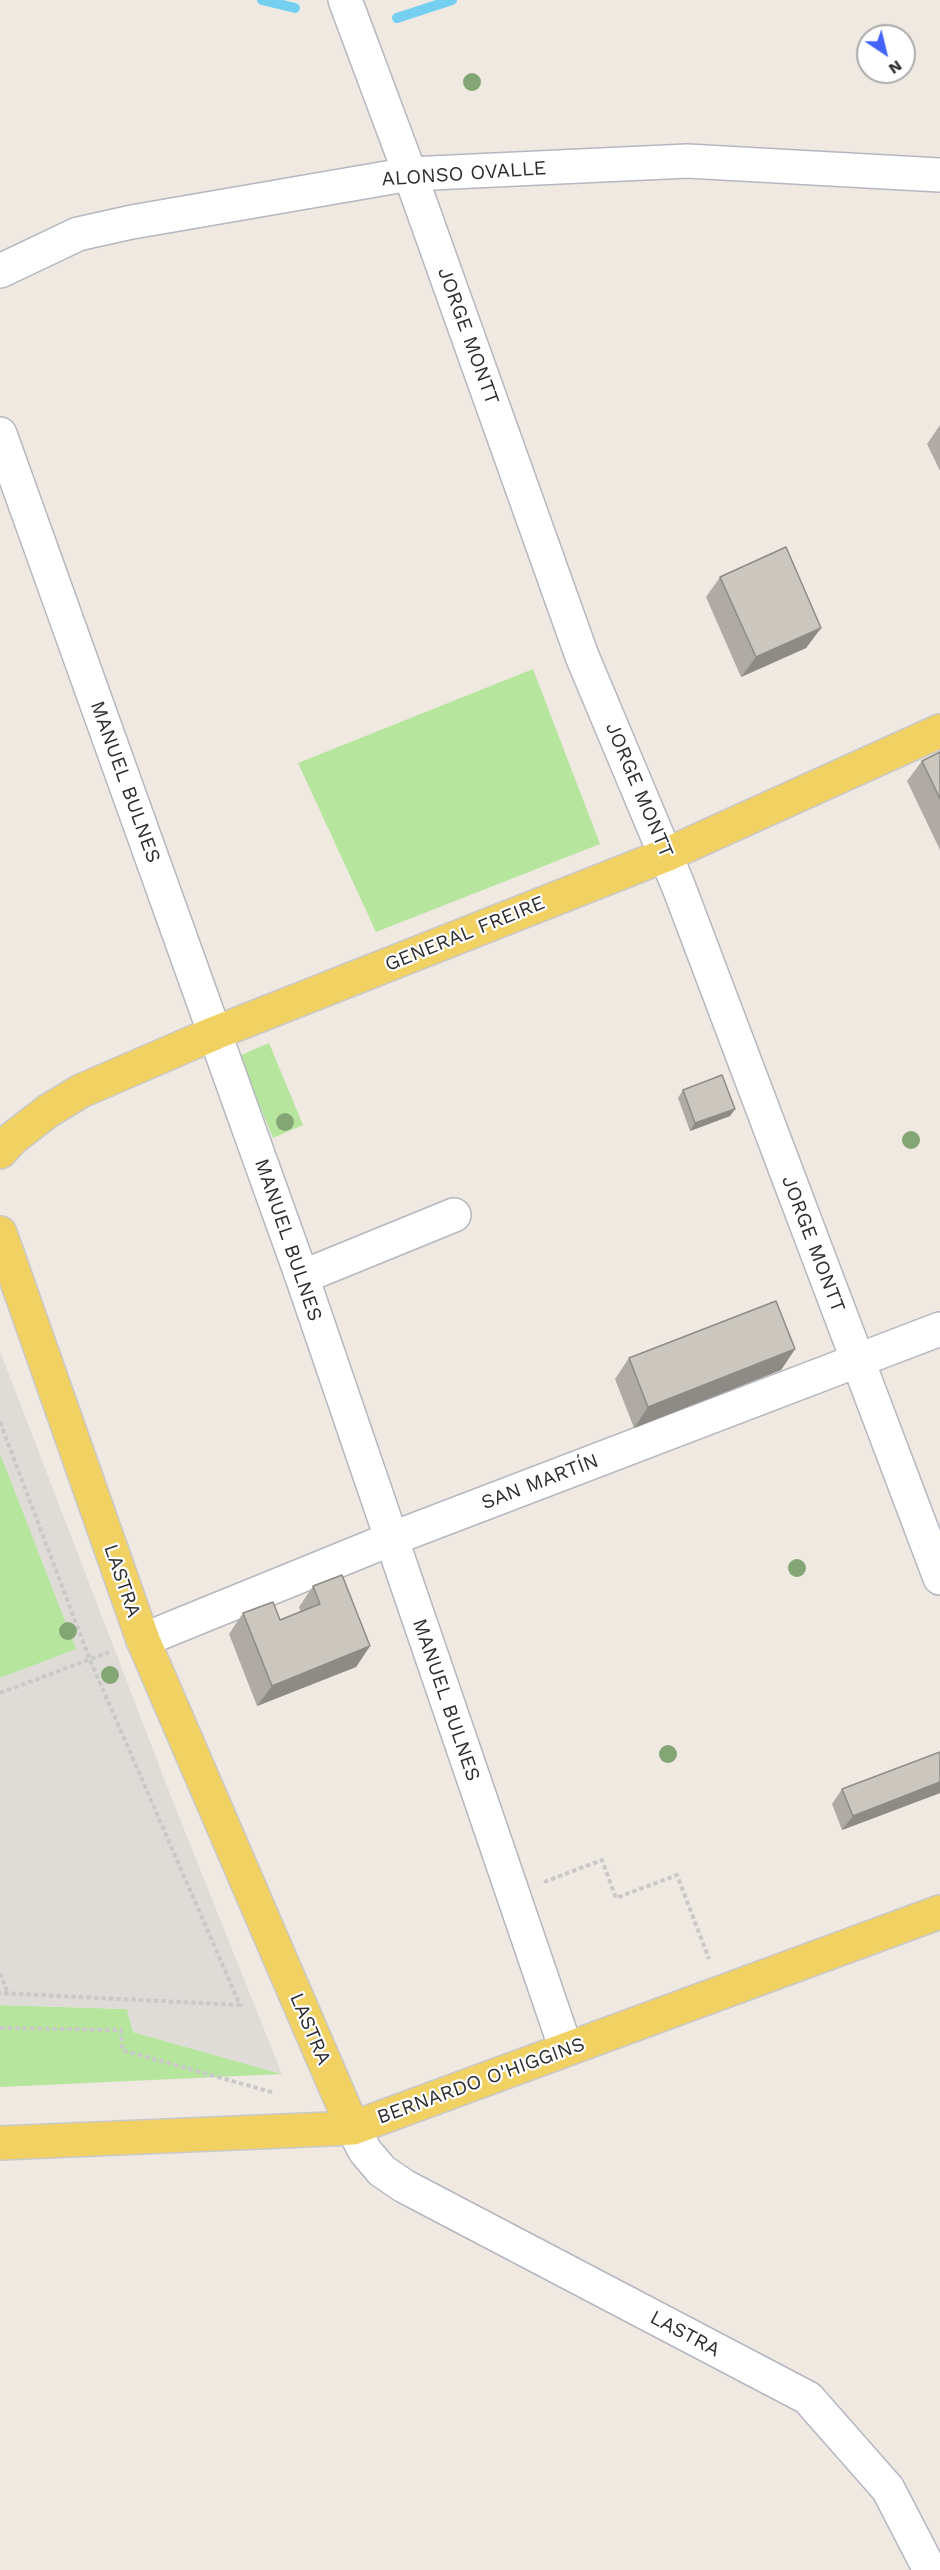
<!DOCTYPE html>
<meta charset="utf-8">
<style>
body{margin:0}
#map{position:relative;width:940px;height:2570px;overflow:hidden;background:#efe9e1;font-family:"Work Sans",sans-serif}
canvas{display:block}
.north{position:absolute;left:856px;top:24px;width:60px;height:60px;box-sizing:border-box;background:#fff;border:2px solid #ababab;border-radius:50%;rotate:145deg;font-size:16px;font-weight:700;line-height:24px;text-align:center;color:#2e2e2e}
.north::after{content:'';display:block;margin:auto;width:21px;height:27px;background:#4264fb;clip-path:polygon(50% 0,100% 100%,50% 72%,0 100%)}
</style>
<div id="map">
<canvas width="940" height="2570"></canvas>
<div class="north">N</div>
</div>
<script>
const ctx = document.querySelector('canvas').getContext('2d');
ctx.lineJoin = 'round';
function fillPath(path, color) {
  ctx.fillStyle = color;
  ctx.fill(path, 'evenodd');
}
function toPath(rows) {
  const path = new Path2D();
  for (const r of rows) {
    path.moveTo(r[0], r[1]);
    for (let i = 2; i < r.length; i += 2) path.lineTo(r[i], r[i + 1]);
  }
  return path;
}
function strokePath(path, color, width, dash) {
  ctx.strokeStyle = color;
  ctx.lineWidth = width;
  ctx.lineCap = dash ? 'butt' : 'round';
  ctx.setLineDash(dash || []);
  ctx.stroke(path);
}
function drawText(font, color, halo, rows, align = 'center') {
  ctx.font = font + ' "Work Sans",sans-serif';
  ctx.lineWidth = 4.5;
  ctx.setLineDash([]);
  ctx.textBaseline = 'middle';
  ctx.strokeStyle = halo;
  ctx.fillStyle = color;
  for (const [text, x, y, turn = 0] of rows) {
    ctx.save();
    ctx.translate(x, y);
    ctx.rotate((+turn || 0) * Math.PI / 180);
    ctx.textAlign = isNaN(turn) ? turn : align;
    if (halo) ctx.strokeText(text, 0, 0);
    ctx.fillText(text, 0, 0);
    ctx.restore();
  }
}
fillPath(toPath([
 [533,669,600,844,376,932,298,763],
 [269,1043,303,1125,273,1138,239,1056],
 [0,1453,77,1650,0,1678],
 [0,2005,127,2009,133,2032,282,2074,0,2087]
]), '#b6e59e');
fillPath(toPath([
 [0,1351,172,1799,282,2074,133,2032,127,2009,0,2005,0,1678,76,1649,0,1453]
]), '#dfdcd8');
strokePath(toPath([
 [262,0,295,8],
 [397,18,452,0]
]), '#75cff0', 10);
const minor = toPath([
 [345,0,410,174,582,656,678,885,940,1578],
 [0,271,78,234,132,222,410,174,687,161,940,175],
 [0,434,302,1277,566,2049],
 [302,1277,454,1215],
 [143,1640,391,1539,940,1329],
 [353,2128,365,2151,382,2171,404,2186,808,2398,888,2489,930,2570]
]);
const major = toPath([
 [0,1152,13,1138,48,1111,81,1091,215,1033,666,855,940,731],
 [0,1233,143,1640,353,2128],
 [0,2143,353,2128,940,1912]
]);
strokePath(minor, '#b4b7c1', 36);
strokePath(major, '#c9c9c9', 36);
strokePath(toPath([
 [0,1422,90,1660,240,2005,0,1993],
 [0,1693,109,1652],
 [544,1882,602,1860,616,1898,677,1875,709,1959],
 [0,1973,8,1994],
 [0,2028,121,2030,122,2050,275,2093]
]), '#c9c9c9', 4, [4.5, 3]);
strokePath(minor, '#fff', 33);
strokePath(major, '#f2d163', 33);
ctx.fillStyle = '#84a574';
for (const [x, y] of [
 [472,82],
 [285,1122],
 [911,1140],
 [797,1568],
 [68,1631],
 [110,1675],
 [668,1754]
]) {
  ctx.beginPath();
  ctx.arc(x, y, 9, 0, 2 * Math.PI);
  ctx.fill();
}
fillPath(toPath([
 [940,425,940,471,927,444],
 [720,577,821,628,806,648,741,677,706,597],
 [940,752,940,850,907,781,922,761],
 [683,1090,735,1109,730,1116,690,1131,678,1098],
 [795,1349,781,1370,634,1428,615,1379,629,1358],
 [313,1586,370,1646,356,1667,257,1706,229,1634,243,1613,280,1620,301,1612,299,1607],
 [940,1752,940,1793,842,1830,832,1804,842,1789]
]), '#afaba4');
fillPath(toPath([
 [821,628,806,648,741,677,756,657],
 [735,1109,730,1116,690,1131,695,1123],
 [795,1349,781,1370,634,1428,648,1407],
 [370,1646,356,1667,257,1706,272,1686],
 [940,1782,940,1793,842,1830,853,1816]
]), '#8e8b86');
const building = toPath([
 [786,547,821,628,756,657,720,577,786,547],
 [940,752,940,799,922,761,940,752],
 [722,1075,735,1109,695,1123,683,1090,722,1075],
 [776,1301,795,1349,648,1407,629,1358,776,1301],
 [342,1575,370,1646,272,1686,243,1613,273,1602,280,1620,320,1604,313,1586,342,1575],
 [940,1752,940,1782,853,1816,842,1789,940,1752]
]);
fillPath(building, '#cbc7bf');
strokePath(building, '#8e8b86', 1.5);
drawText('20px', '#2e2e2e', '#fff', [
 ["ALONSO OVALLE",464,174,-4],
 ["JORGE MONTT",468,336,70],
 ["MANUEL BULNES",125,782,70],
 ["JORGE MONTT",639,790,67],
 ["GENERAL FREIRE",465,934,-22],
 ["MANUEL BULNES",288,1240,71],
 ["JORGE MONTT",813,1244,69],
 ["SAN MARTÍN",540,1482,-21],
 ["LASTRA",122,1581,71],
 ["MANUEL BULNES",446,1700,71],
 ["LASTRA",310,2029,67],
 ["BERNARDO O'HIGGINS",481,2081,-20],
 ["LASTRA",685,2334,28]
]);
</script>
